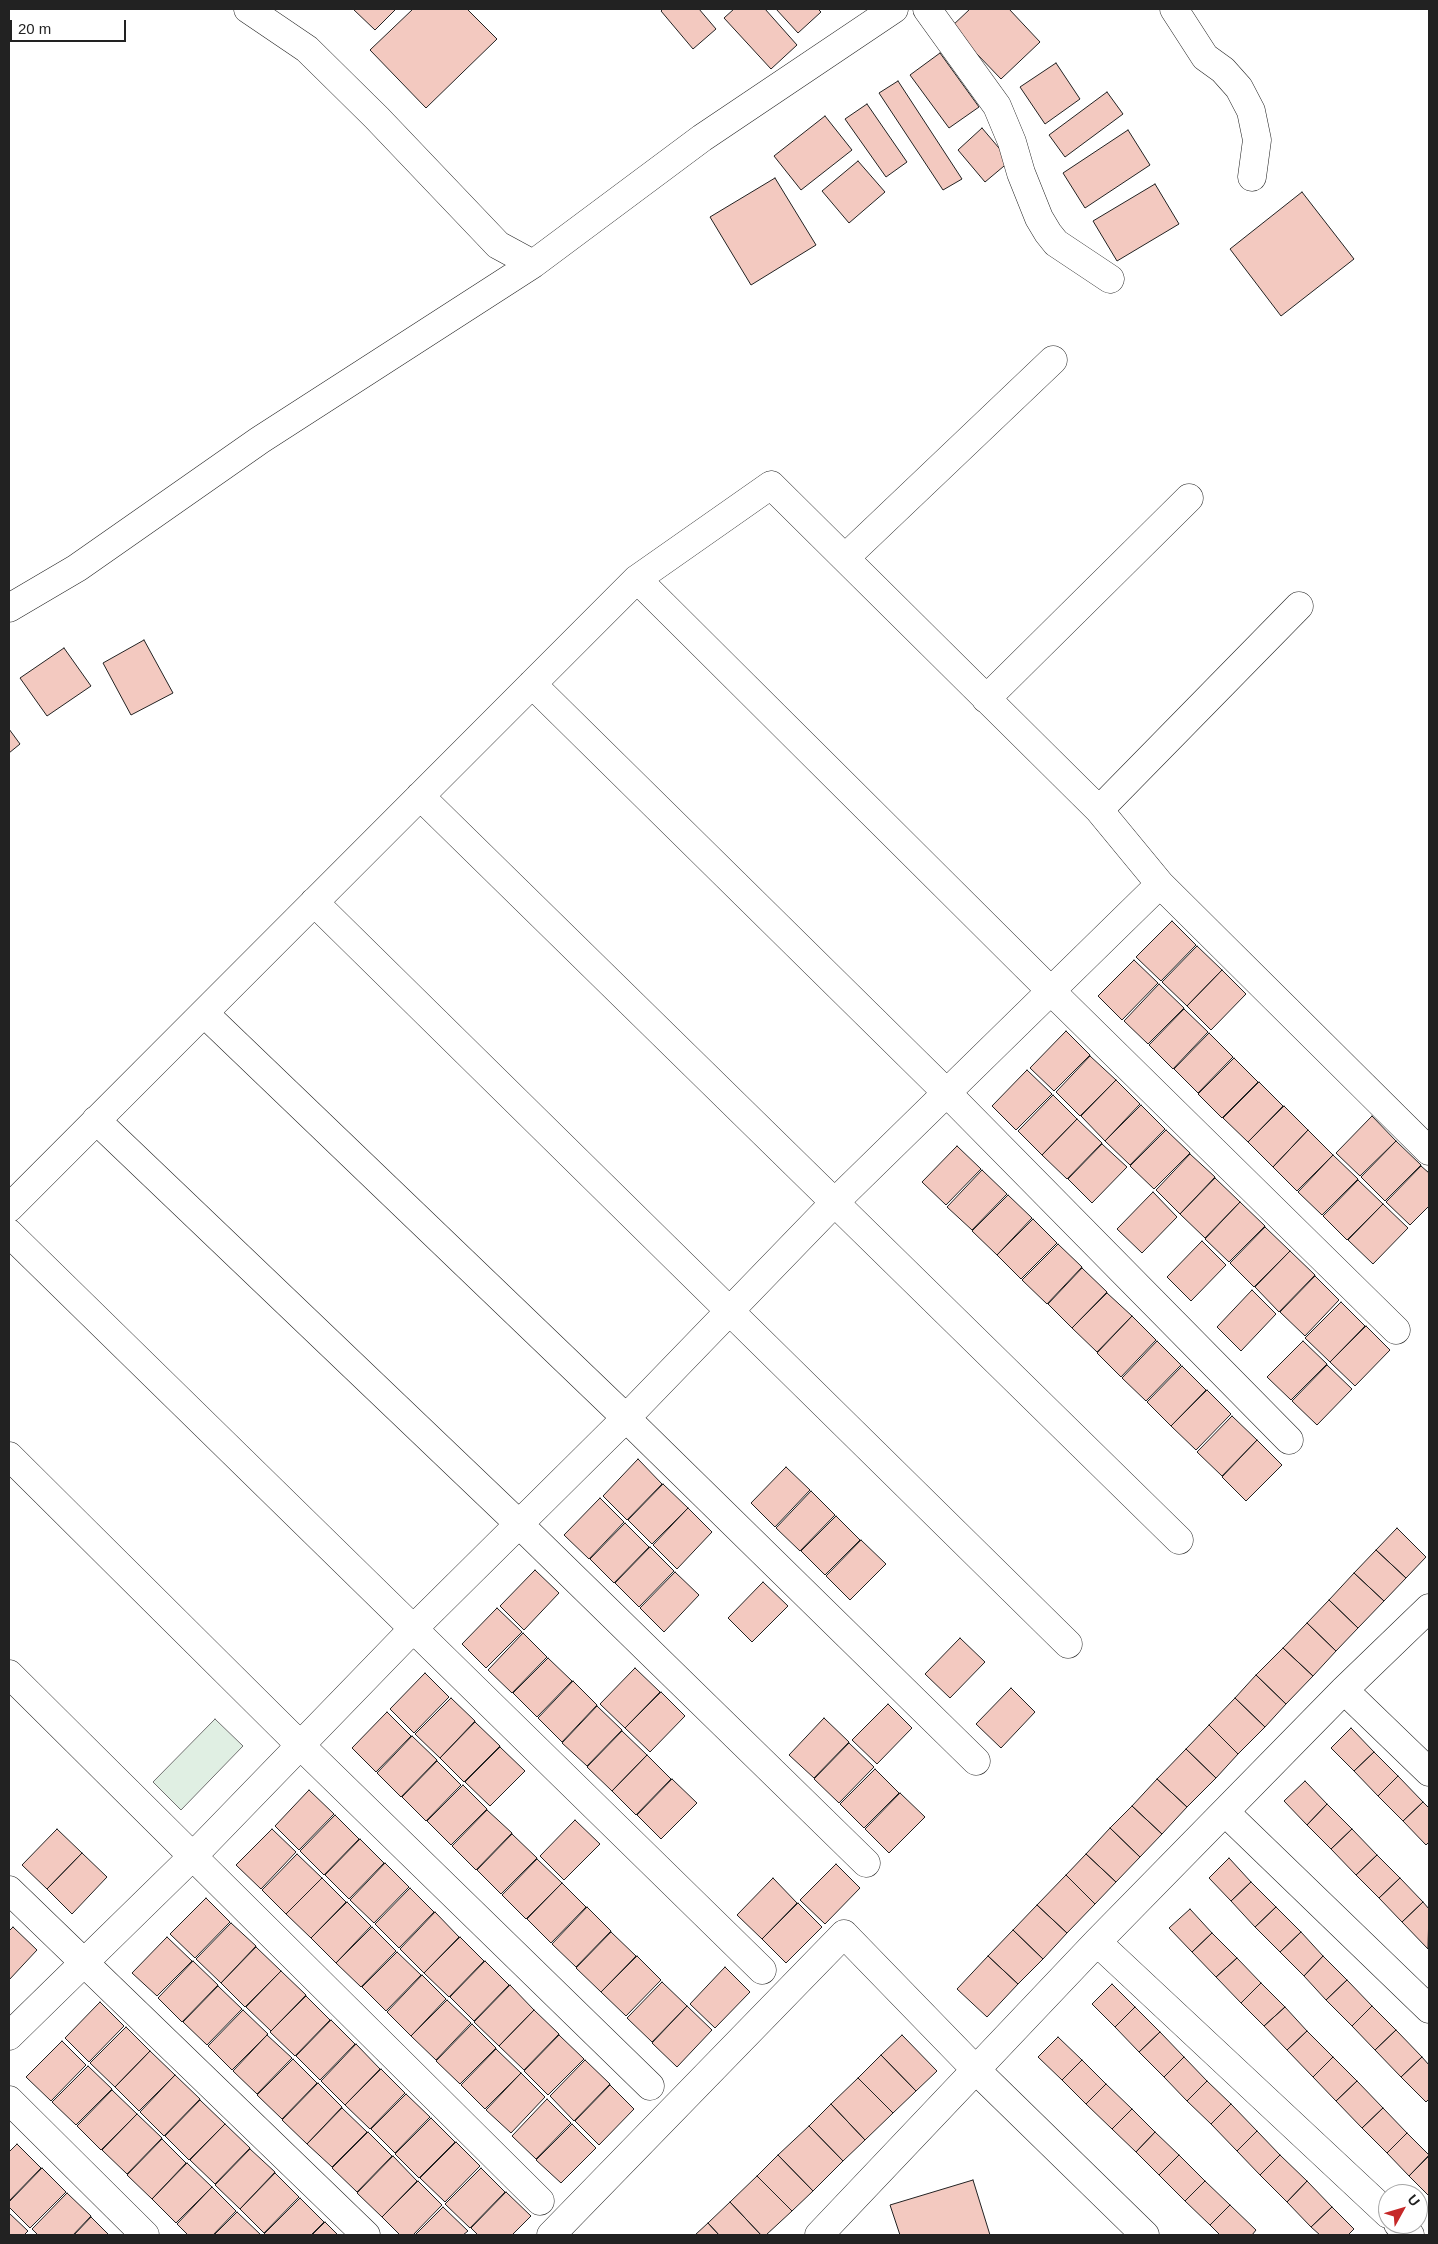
<!DOCTYPE html>
<style>
body{margin:0}
#map{position:relative;width:1438px;height:2244px;overflow:hidden;background:#fff;font-family:Helvetica,sans-serif}
canvas{display:block}
.frame{position:absolute;inset:0;border:10px solid #222;pointer-events:none}
.north{position:absolute;left:1378px;top:2184px;width:50px;height:50px;box-sizing:border-box;background:#fff;border:1px solid #a7a7a7;border-radius:50%;rotate:51deg;font-size:14px;font-weight:700;line-height:20px;text-align:center;color:#222}
.north::after{content:'';display:block;margin:auto;width:18px;height:22px;background:#c62828;clip-path:polygon(50% 0,100% 100%,50% 72%,0 100%)}
.scale{position:absolute;left:10px;top:20px;width:116px;height:22px;box-sizing:border-box;border:2px solid #222;border-top:0;padding-left:6px;font-size:15px;line-height:18px;white-space:nowrap;color:#222;-webkit-text-stroke:4px #fff;paint-order:stroke}
</style>
<div id="map">
<canvas width="1438" height="2244"></canvas>
<div class="frame"></div>
<div class="north">U</div>
<div class="scale">20 m</div>
</div>
<script>
const ctx = document.querySelector('canvas').getContext('2d');
ctx.lineJoin = 'round';
function fillPath(path, color) {
  ctx.fillStyle = color;
  ctx.fill(path, 'evenodd');
}
function toPath(rows) {
  const path = new Path2D();
  for (const r of rows) {
    path.moveTo(r[0], r[1]);
    for (let i = 2; i < r.length; i += 2) path.lineTo(r[i], r[i + 1]);
  }
  return path;
}
function strokePath(path, color, width, dash) {
  ctx.strokeStyle = color;
  ctx.lineWidth = width;
  ctx.lineCap = dash ? 'butt' : 'round';
  ctx.setLineDash(dash || []);
  ctx.stroke(path);
}
const green = toPath([
 [215,1719,243,1746,181,1810,153,1782,215,1719]
]);
fillPath(green, '#e0efe3');
strokePath(green, '#6f6f6f', 1);
const building = toPath([
 [353,9,396,9,375,30,353,9],
 [413,9,467,9,497,39,426,108,370,50,413,9],
 [663,9,699,9,716,29,693,49,661,11,663,9],
 [734,9,765,9,797,45,771,69,724,18,734,9],
 [776,9,818,9,821,12,798,33,776,9],
 [970,9,1009,9,1040,42,1001,79,951,27,970,9],
 [940,53,979,107,949,128,910,75,940,53],
 [1056,63,1080,99,1045,124,1020,87,1056,63],
 [898,81,962,179,943,190,879,93,898,81],
 [1107,92,1123,114,1065,157,1049,135,1107,92],
 [867,104,907,162,886,177,845,119,867,104],
 [825,116,852,150,801,190,774,156,825,116],
 [982,128,1010,161,985,182,958,150,982,128],
 [1128,130,1150,165,1085,208,1063,173,1128,130],
 [858,161,885,192,849,223,822,191,858,161],
 [775,178,816,245,751,285,710,217,775,178],
 [1155,184,1179,224,1117,261,1093,221,1155,184],
 [1302,192,1354,259,1281,316,1230,249,1302,192],
 [144,640,173,693,131,715,103,663,144,640],
 [64,648,91,686,47,716,20,678,64,648],
 [9,729,20,744,9,753,9,729],
 [1172,921,1196,945,1161,981,1136,957,1172,921],
 [1197,946,1222,970,1187,1006,1162,982,1197,946],
 [1134,960,1158,983,1122,1020,1098,996,1134,960],
 [1222,970,1246,994,1211,1030,1187,1006,1222,970],
 [1159,984,1184,1008,1148,1044,1124,1021,1159,984],
 [1184,1009,1208,1032,1173,1069,1149,1045,1184,1009],
 [1066,1031,1090,1055,1054,1091,1030,1068,1066,1031],
 [1209,1033,1233,1057,1198,1093,1174,1069,1209,1033],
 [1090,1056,1116,1080,1080,1116,1056,1092,1090,1056],
 [1234,1058,1258,1082,1222,1118,1198,1094,1234,1058],
 [1027,1070,1052,1094,1016,1130,992,1106,1027,1070],
 [1116,1080,1140,1104,1105,1141,1081,1116,1116,1080],
 [1259,1082,1283,1106,1248,1142,1223,1118,1259,1082],
 [1053,1095,1077,1119,1042,1155,1018,1131,1053,1095],
 [1141,1105,1165,1129,1130,1165,1105,1141,1141,1105],
 [1284,1106,1308,1130,1273,1167,1248,1142,1284,1106],
 [1372,1116,1396,1141,1360,1176,1336,1153,1372,1116],
 [1077,1119,1102,1143,1067,1179,1042,1155,1077,1119],
 [1166,1130,1190,1153,1154,1189,1130,1166,1166,1130],
 [1308,1130,1333,1155,1297,1191,1273,1167,1308,1130],
 [1396,1141,1421,1165,1385,1201,1361,1177,1396,1141],
 [1102,1144,1127,1167,1092,1203,1068,1179,1102,1144],
 [957,1146,981,1169,946,1205,922,1182,957,1146],
 [1190,1154,1215,1177,1180,1214,1156,1190,1190,1154],
 [1333,1155,1358,1179,1322,1215,1298,1192,1333,1155],
 [1421,1166,1429,1173,1429,1206,1410,1225,1386,1202,1421,1166],
 [982,1170,1007,1194,972,1230,947,1207,982,1170],
 [1215,1178,1240,1202,1205,1238,1180,1214,1215,1178],
 [1358,1180,1383,1204,1347,1240,1323,1216,1358,1180],
 [1153,1192,1177,1217,1142,1253,1117,1229,1153,1192],
 [1008,1195,1032,1218,997,1255,972,1231,1008,1195],
 [1240,1202,1265,1226,1229,1262,1205,1239,1240,1202],
 [1383,1204,1408,1228,1373,1264,1348,1240,1383,1204],
 [1033,1219,1057,1243,1021,1279,997,1255,1033,1219],
 [1265,1227,1290,1251,1254,1287,1230,1263,1265,1227],
 [1202,1241,1226,1265,1191,1301,1167,1277,1202,1241],
 [1058,1244,1082,1267,1047,1304,1022,1280,1058,1244],
 [1290,1251,1315,1275,1279,1312,1255,1287,1290,1251],
 [1082,1268,1107,1292,1072,1328,1048,1304,1082,1268],
 [1315,1276,1339,1300,1305,1336,1280,1312,1315,1276],
 [1252,1290,1276,1314,1241,1351,1217,1327,1252,1290],
 [1107,1293,1132,1316,1097,1352,1072,1328,1107,1293],
 [1341,1302,1365,1326,1330,1362,1305,1338,1341,1302],
 [1132,1316,1156,1340,1121,1377,1097,1353,1132,1316],
 [1366,1326,1390,1350,1355,1386,1330,1362,1366,1326],
 [1157,1341,1181,1365,1146,1401,1122,1378,1157,1341],
 [1303,1341,1327,1364,1291,1400,1267,1377,1303,1341],
 [1327,1365,1352,1389,1317,1425,1292,1401,1327,1365],
 [1182,1366,1206,1390,1171,1426,1147,1402,1182,1366],
 [1207,1390,1231,1414,1196,1450,1171,1426,1207,1390],
 [1232,1416,1257,1440,1222,1476,1197,1452,1232,1416],
 [1257,1440,1282,1465,1246,1501,1222,1477,1257,1440],
 [638,1459,662,1484,627,1520,603,1496,638,1459],
 [786,1467,810,1490,775,1527,751,1503,786,1467],
 [663,1484,688,1508,652,1544,628,1520,663,1484],
 [811,1491,835,1515,800,1551,776,1528,811,1491],
 [600,1498,624,1522,589,1559,564,1535,600,1498],
 [688,1508,712,1532,677,1569,653,1545,688,1508],
 [836,1516,860,1540,825,1575,801,1551,836,1516],
 [625,1523,649,1547,614,1583,590,1559,625,1523],
 [1397,1528,1426,1557,1406,1578,1376,1550,1397,1528],
 [861,1540,886,1564,850,1600,826,1576,861,1540],
 [650,1547,674,1571,639,1607,615,1583,650,1547],
 [1376,1550,1406,1578,1384,1601,1354,1573,1376,1550],
 [535,1570,559,1593,524,1630,500,1606,535,1570],
 [675,1572,699,1595,664,1632,640,1608,675,1572],
 [1354,1573,1384,1601,1358,1628,1329,1600,1354,1573],
 [763,1582,788,1606,752,1642,728,1618,763,1582],
 [1329,1600,1358,1628,1336,1651,1307,1623,1329,1600],
 [497,1608,522,1632,486,1668,462,1644,497,1608],
 [1307,1623,1336,1651,1313,1676,1283,1648,1307,1623],
 [523,1633,547,1657,512,1693,488,1670,523,1633],
 [960,1638,985,1662,950,1698,925,1674,960,1638],
 [1283,1648,1313,1676,1286,1704,1256,1675,1283,1648],
 [548,1658,572,1681,537,1717,513,1693,548,1658],
 [635,1668,660,1692,625,1728,600,1704,635,1668],
 [425,1673,449,1697,414,1733,390,1709,425,1673],
 [1256,1675,1286,1704,1265,1727,1235,1698,1256,1675],
 [573,1681,597,1705,562,1742,538,1718,573,1681],
 [1011,1688,1035,1712,1001,1748,976,1724,1011,1688],
 [661,1692,685,1716,650,1752,625,1728,661,1692],
 [451,1698,475,1721,440,1758,415,1734,451,1698],
 [1235,1698,1265,1727,1238,1754,1209,1725,1235,1698],
 [888,1704,912,1728,877,1764,852,1740,888,1704],
 [597,1706,622,1730,587,1766,562,1743,597,1706],
 [387,1712,411,1736,376,1772,352,1748,387,1712],
 [824,1718,849,1742,814,1778,789,1755,824,1718],
 [475,1722,500,1746,464,1782,440,1758,475,1722],
 [1209,1725,1238,1754,1216,1778,1186,1749,1209,1725],
 [1351,1728,1374,1752,1354,1771,1331,1748,1351,1728],
 [622,1731,647,1755,612,1791,587,1767,622,1731],
 [412,1736,437,1760,401,1797,377,1773,412,1736],
 [849,1743,874,1767,839,1803,814,1779,849,1743],
 [500,1747,525,1771,490,1806,465,1782,500,1747],
 [1186,1749,1216,1778,1187,1807,1157,1779,1186,1749],
 [1374,1752,1398,1776,1378,1796,1354,1771,1374,1752],
 [647,1755,671,1779,636,1815,612,1791,647,1755],
 [437,1761,461,1785,426,1821,402,1797,437,1761],
 [875,1769,899,1793,864,1828,840,1804,875,1769],
 [1398,1776,1423,1802,1403,1821,1378,1796,1398,1776],
 [672,1779,697,1803,661,1839,637,1815,672,1779],
 [1157,1779,1187,1807,1162,1834,1132,1806,1157,1779],
 [1305,1781,1327,1804,1307,1825,1284,1801,1305,1781],
 [463,1785,487,1809,451,1845,427,1821,463,1785],
 [309,1790,334,1814,299,1850,275,1826,309,1790],
 [900,1793,925,1817,889,1853,865,1829,900,1793],
 [1423,1802,1429,1808,1429,1842,1426,1845,1403,1821,1423,1802],
 [1327,1804,1352,1829,1331,1849,1307,1825,1327,1804],
 [1132,1806,1162,1834,1140,1857,1110,1828,1132,1806],
 [487,1810,512,1833,476,1870,452,1846,487,1810],
 [335,1815,359,1839,324,1875,300,1851,335,1815],
 [575,1820,600,1844,564,1880,540,1856,575,1820],
 [1110,1828,1140,1857,1116,1882,1086,1854,1110,1828],
 [57,1829,82,1853,47,1889,22,1865,57,1829],
 [272,1829,296,1852,261,1889,236,1865,272,1829],
 [1352,1829,1377,1855,1356,1875,1331,1849,1352,1829],
 [512,1834,537,1858,501,1894,477,1870,512,1834],
 [360,1839,384,1863,349,1899,325,1875,360,1839],
 [82,1853,107,1877,72,1914,47,1889,82,1853],
 [297,1854,322,1878,286,1914,262,1890,297,1854],
 [1086,1854,1116,1882,1095,1904,1066,1875,1086,1854],
 [1377,1855,1400,1878,1379,1898,1356,1875,1377,1855],
 [1229,1858,1251,1882,1231,1901,1209,1878,1229,1858],
 [537,1859,562,1883,526,1919,502,1895,537,1859],
 [385,1863,409,1887,374,1923,350,1900,385,1863],
 [836,1864,860,1888,825,1924,800,1900,836,1864],
 [1066,1875,1095,1904,1067,1933,1037,1905,1066,1875],
 [322,1878,346,1902,311,1938,286,1914,322,1878],
 [773,1878,797,1903,762,1939,737,1915,773,1878],
 [1400,1878,1423,1902,1402,1922,1379,1898,1400,1878],
 [1251,1882,1276,1907,1255,1927,1231,1901,1251,1882],
 [562,1883,586,1907,551,1943,527,1919,562,1883],
 [410,1888,434,1912,399,1948,375,1924,410,1888],
 [206,1898,230,1922,195,1958,170,1934,206,1898],
 [347,1902,371,1926,336,1963,311,1938,347,1902],
 [1423,1902,1429,1909,1428,1949,1402,1922,1423,1902],
 [798,1903,822,1927,786,1963,762,1939,798,1903],
 [1037,1905,1067,1933,1043,1959,1013,1930,1037,1905],
 [587,1907,611,1931,576,1967,552,1944,587,1907],
 [1276,1907,1301,1932,1280,1952,1255,1927,1276,1907],
 [1190,1909,1212,1933,1192,1952,1169,1928,1190,1909],
 [435,1912,459,1937,424,1973,400,1949,435,1912],
 [231,1923,256,1946,221,1983,196,1959,231,1923],
 [13,1927,37,1950,9,1980,9,1931,13,1927],
 [372,1927,396,1951,361,1987,336,1963,372,1927],
 [1013,1930,1043,1959,1018,1984,988,1956,1013,1930],
 [611,1932,636,1956,601,1992,576,1968,611,1932],
 [1301,1932,1323,1956,1304,1976,1280,1952,1301,1932],
 [1212,1933,1237,1958,1216,1977,1192,1952,1212,1933],
 [167,1937,192,1961,157,1996,132,1973,167,1937],
 [460,1937,484,1961,449,1997,424,1973,460,1937],
 [256,1947,281,1971,245,2007,221,1983,256,1947],
 [397,1952,421,1975,386,2011,362,1987,397,1952],
 [637,1956,661,1980,626,2016,601,1992,637,1956],
 [988,1956,1018,1984,987,2017,957,1989,988,1956],
 [1323,1956,1347,1980,1326,2000,1304,1976,1323,1956],
 [1237,1958,1261,1983,1241,2003,1216,1977,1237,1958],
 [193,1961,218,1985,182,2022,158,1998,193,1961],
 [485,1961,509,1985,474,2021,450,1997,485,1961],
 [725,1967,750,1992,715,2028,690,2004,725,1967],
 [281,1971,306,1995,271,2031,246,2007,281,1971],
 [422,1975,446,1999,411,2036,387,2012,422,1975],
 [1347,1980,1372,2006,1352,2026,1326,2000,1347,1980],
 [662,1982,687,2006,652,2042,627,2018,662,1982],
 [1261,1983,1285,2007,1264,2026,1241,2003,1261,1983],
 [1112,1984,1135,2007,1115,2027,1092,2004,1112,1984],
 [510,1985,534,2010,499,2046,474,2022,510,1985],
 [218,1986,242,2009,207,2045,183,2022,218,1986],
 [306,1996,330,2020,295,2056,270,2032,306,1996],
 [447,2000,471,2023,436,2060,411,2036,447,2000],
 [100,2002,124,2026,89,2062,65,2038,100,2002],
 [687,2006,712,2030,677,2067,652,2043,687,2006],
 [1372,2006,1396,2030,1375,2050,1352,2026,1372,2006],
 [1135,2007,1160,2032,1139,2052,1115,2027,1135,2007],
 [1285,2007,1307,2031,1287,2050,1264,2026,1285,2007],
 [243,2010,268,2034,232,2070,208,2046,243,2010],
 [534,2010,559,2034,524,2070,499,2046,534,2010],
 [331,2020,355,2044,320,2080,296,2056,331,2020],
 [472,2024,496,2048,460,2084,436,2061,472,2024],
 [126,2027,150,2051,115,2087,90,2063,126,2027],
 [1396,2030,1422,2057,1401,2077,1375,2050,1396,2030],
 [1307,2031,1333,2057,1313,2077,1287,2050,1307,2031],
 [1160,2032,1184,2057,1164,2077,1139,2052,1160,2032],
 [267,2035,292,2058,257,2094,233,2071,267,2035],
 [559,2035,584,2059,548,2095,524,2071,559,2035],
 [902,2035,937,2071,916,2091,881,2055,902,2035],
 [1058,2037,1082,2060,1062,2080,1038,2057,1058,2037],
 [62,2041,86,2065,51,2101,26,2077,62,2041],
 [356,2044,380,2069,345,2105,321,2081,356,2044],
 [496,2049,521,2073,485,2109,461,2085,496,2049],
 [150,2051,175,2075,139,2111,115,2087,150,2051],
 [881,2055,916,2091,893,2113,858,2078,881,2055],
 [1184,2057,1207,2081,1187,2101,1164,2077,1184,2057],
 [1333,2057,1357,2081,1336,2101,1313,2077,1333,2057],
 [1422,2057,1429,2065,1429,2099,1426,2102,1401,2077,1422,2057],
 [293,2059,317,2083,282,2119,257,2095,293,2059],
 [585,2060,610,2084,574,2121,550,2096,585,2060],
 [1082,2060,1106,2084,1086,2104,1062,2080,1082,2060],
 [88,2066,112,2089,76,2125,52,2102,88,2066],
 [381,2069,405,2093,370,2129,345,2105,381,2069],
 [521,2073,545,2097,511,2133,486,2110,521,2073],
 [175,2075,200,2099,164,2136,140,2112,175,2075],
 [858,2078,893,2113,865,2140,831,2104,858,2078],
 [1207,2081,1231,2104,1211,2124,1187,2101,1207,2081],
 [1357,2081,1383,2108,1362,2128,1336,2101,1357,2081],
 [318,2083,342,2107,307,2144,282,2120,318,2083],
 [1106,2084,1132,2109,1112,2129,1086,2104,1106,2084],
 [610,2085,634,2109,599,2145,575,2121,610,2085],
 [112,2090,137,2114,101,2150,77,2126,112,2090],
 [406,2094,430,2117,395,2153,371,2129,406,2094],
 [547,2099,571,2123,536,2159,512,2136,547,2099],
 [200,2100,225,2124,189,2160,165,2136,200,2100],
 [831,2104,865,2140,843,2161,809,2126,831,2104],
 [1231,2104,1257,2131,1237,2151,1211,2124,1231,2104],
 [342,2108,367,2132,332,2167,307,2144,342,2108],
 [1383,2108,1407,2133,1387,2153,1362,2128,1383,2108],
 [1132,2109,1155,2132,1136,2152,1112,2129,1132,2109],
 [137,2114,162,2138,127,2174,102,2150,137,2114],
 [431,2118,455,2142,419,2178,395,2154,431,2118],
 [225,2124,250,2148,215,2184,190,2160,225,2124],
 [572,2124,596,2148,561,2183,536,2160,572,2124],
 [809,2126,843,2161,813,2191,778,2155,809,2126],
 [1257,2131,1280,2155,1260,2175,1237,2151,1257,2131],
 [368,2132,392,2156,357,2192,332,2168,368,2132],
 [1155,2132,1179,2155,1159,2175,1136,2152,1155,2132],
 [1407,2133,1429,2155,1409,2176,1387,2153,1407,2133],
 [162,2139,186,2163,152,2199,127,2175,162,2139],
 [456,2142,480,2166,445,2202,420,2178,456,2142],
 [17,2144,41,2168,9,2201,9,2152,17,2144],
 [250,2149,275,2172,240,2209,215,2185,250,2149],
 [778,2155,813,2191,792,2211,757,2176,778,2155],
 [1179,2155,1205,2181,1185,2201,1159,2175,1179,2155],
 [1280,2155,1307,2181,1287,2202,1260,2175,1280,2155],
 [393,2156,417,2181,382,2217,357,2193,393,2156],
 [1429,2156,1429,2196,1409,2176,1429,2156],
 [187,2163,212,2187,176,2223,152,2199,187,2163],
 [42,2168,66,2192,30,2228,9,2207,9,2202,42,2168],
 [481,2168,505,2192,470,2228,445,2204,481,2168],
 [275,2173,299,2197,264,2233,240,2209,275,2173],
 [757,2176,792,2211,766,2235,761,2235,730,2202,757,2176],
 [973,2180,990,2235,900,2235,890,2205,973,2180],
 [418,2181,442,2205,413,2235,400,2235,382,2217,418,2181],
 [1205,2181,1230,2205,1210,2225,1185,2201,1205,2181],
 [1307,2181,1332,2207,1311,2227,1287,2202,1307,2181],
 [212,2187,236,2211,213,2235,188,2235,177,2224,212,2187],
 [506,2192,531,2216,512,2235,478,2235,471,2228,506,2192],
 [67,2193,91,2216,73,2235,38,2235,32,2229,67,2193],
 [300,2198,324,2222,311,2235,266,2235,264,2234,300,2198],
 [730,2202,761,2235,719,2235,708,2223,730,2202],
 [1230,2205,1256,2230,1252,2235,1220,2235,1210,2225,1230,2205],
 [443,2207,468,2231,463,2235,415,2235,443,2207],
 [1332,2207,1354,2229,1348,2235,1320,2235,1311,2227,1332,2207],
 [237,2212,261,2235,214,2235,237,2212],
 [9,2213,28,2231,24,2235,9,2235,9,2213],
 [91,2217,109,2235,74,2235,91,2217],
 [325,2222,338,2235,312,2235,325,2222],
 [708,2223,719,2235,695,2235,708,2223]
]);
fillPath(building, '#f3c9c0');
strokePath(building, '#222', 1);
const minor = toPath([
 [248,9,307,49,377,118,498,245,533,264,702,138,894,9],
 [927,9,997,106,1012,142,1021,173,1039,218,1048,233,1056,243,1110,279],
 [1174,9,1205,57,1223,70,1239,88,1251,111,1257,140,1252,177],
 [845,558,1053,360],
 [637,579,1051,991,1396,1330],
 [9,608,77,568,260,440,533,264],
 [532,684,947,1093,1289,1440],
 [986,699,1189,498],
 [420,796,1179,1540],
 [1099,810,1299,606],
 [314,902,1068,1644],
 [204,1013,626,1418,976,1761],
 [96,1120,520,1525,866,1863],
 [9,1208,637,579,771,485,1099,810,1160,884,1429,1151],
 [9,1233,762,1970],
 [9,1456,300,1745,650,2086],
 [9,1674,540,2201],
 [1344,1690,1429,1772],
 [1225,1812,1429,2009],
 [9,1890,366,2235],
 [1097,1942,1388,2214],
 [9,2036,192,1857,412,1630,626,1418,835,1202,1160,884],
 [9,2100,145,2235],
 [1398,2224,1410,2235],
 [551,2235,844,1934,977,2071,1145,2235],
 [819,2235,1097,1942,1344,1690,1429,1608]
]);
strokePath(minor, '#222', 29);
strokePath(minor, '#fff', 28);
</script>
